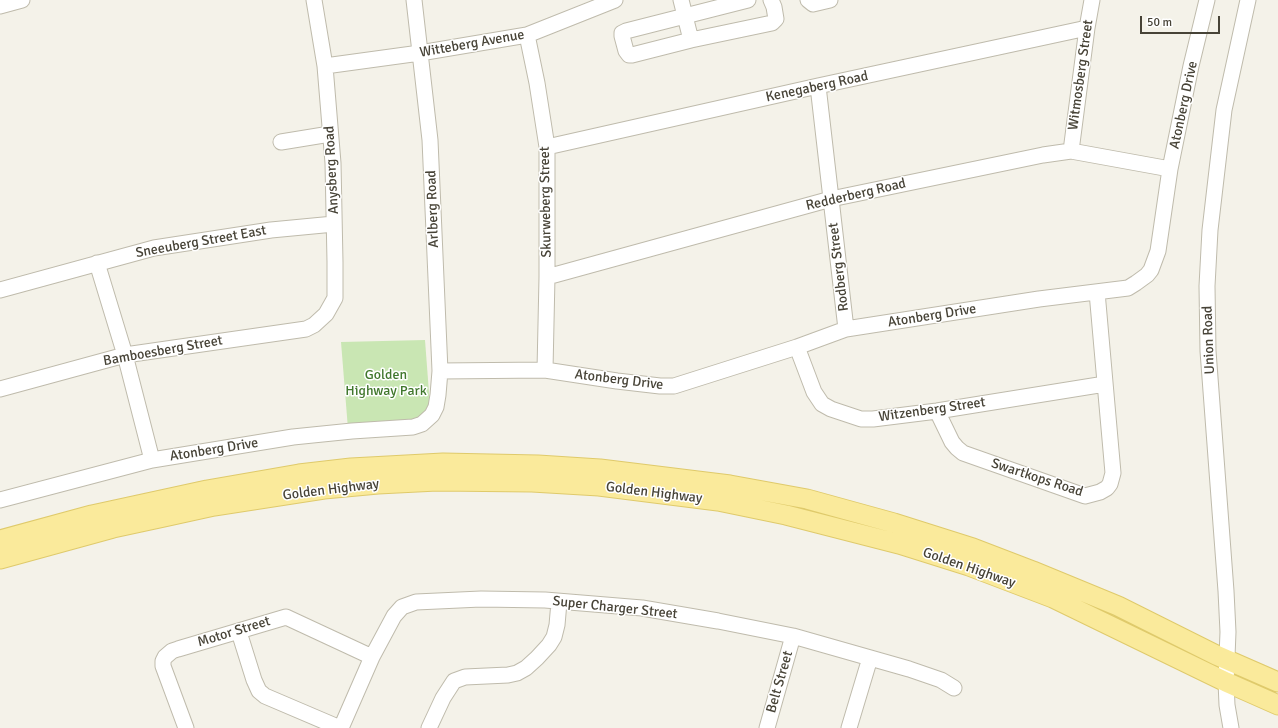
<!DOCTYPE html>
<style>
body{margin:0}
#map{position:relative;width:1278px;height:728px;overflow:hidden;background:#f4f2e9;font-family:Signika,sans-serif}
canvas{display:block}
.scale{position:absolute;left:1140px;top:16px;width:80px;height:18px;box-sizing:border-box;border:2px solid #474337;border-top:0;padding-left:5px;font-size:12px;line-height:14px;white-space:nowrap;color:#474337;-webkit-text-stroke:3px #fff;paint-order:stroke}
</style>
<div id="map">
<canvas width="1278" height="728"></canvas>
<div class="scale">50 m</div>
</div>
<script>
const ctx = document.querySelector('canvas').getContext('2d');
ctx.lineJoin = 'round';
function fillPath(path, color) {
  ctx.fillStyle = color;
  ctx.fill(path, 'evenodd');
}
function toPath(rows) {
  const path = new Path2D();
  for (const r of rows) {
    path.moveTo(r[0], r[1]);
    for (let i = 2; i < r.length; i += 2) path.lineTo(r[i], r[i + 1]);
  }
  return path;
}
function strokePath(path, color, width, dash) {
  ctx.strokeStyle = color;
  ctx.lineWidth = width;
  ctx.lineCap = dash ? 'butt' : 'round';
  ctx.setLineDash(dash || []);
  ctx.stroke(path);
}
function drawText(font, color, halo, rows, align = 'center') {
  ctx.font = font + ' Signika,sans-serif';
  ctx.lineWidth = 3;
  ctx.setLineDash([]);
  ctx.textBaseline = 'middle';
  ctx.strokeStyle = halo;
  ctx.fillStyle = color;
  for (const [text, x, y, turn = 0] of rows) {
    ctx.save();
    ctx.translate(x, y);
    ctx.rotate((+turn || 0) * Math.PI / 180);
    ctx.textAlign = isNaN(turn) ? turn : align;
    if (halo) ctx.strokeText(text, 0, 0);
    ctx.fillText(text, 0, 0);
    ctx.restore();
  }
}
fillPath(toPath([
 [425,340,430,406,421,417,406,424,348,429,341,342]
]), '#c9e6b3');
const minor = toPath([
 [681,0,691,40],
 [748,0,626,31,622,33,622,36,626,51,629,55,632,55,691,40,772,23,776,19,774,7,771,0],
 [808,0,813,4,830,0],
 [0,6,22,0],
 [527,35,537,83,547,147,547,277,545,370],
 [325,66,420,53,527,35,615,0],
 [818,86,846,329],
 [281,142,330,134],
 [547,147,818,86,1087,28],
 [1071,151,1087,28,1092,0],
 [97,263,125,355,152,460],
 [547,277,831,199,1043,155,1071,151,1170,169],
 [0,290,154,248,271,230,334,224],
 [797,347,814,392,822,404,831,409,861,419,873,419,937,411,1105,384],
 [440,371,545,370,617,381,660,386,674,386,797,347,846,329,1039,299,1128,288,1136,283,1147,275,1151,270,1158,251,1170,169,1191,66,1207,0],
 [0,389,125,355,306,329,314,325,326,314,335,298,335,262,333,163,325,66,314,0],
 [937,411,952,442,957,448,963,453,1085,496,1100,492,1107,488,1110,484,1113,473,1097,292],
 [0,500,152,460,293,437,352,431,413,427,422,424,432,415,436,407,438,395,440,371,430,140,414,0],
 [239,632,254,680,259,691,265,696,340,728],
 [186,728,163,666,163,661,165,657,172,651,178,649,286,617,372,657],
 [341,728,372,657,394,616,402,607,416,602,481,599,545,600,642,608,718,621,793,636,909,669,941,680,954,688],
 [429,728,443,698,454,681,465,677,508,675,517,673,526,668,537,658,549,645,554,637,557,625,559,602],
 [767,728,793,636],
 [849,728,870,658],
 [1231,728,1227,705,1226,682,1228,632,1226,591,1208,351,1207,286,1210,230,1224,110,1248,0]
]);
const major = toPath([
 [0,540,92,515,207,490,299,474,351,468,443,463,538,465,600,469,730,485,807,499,894,523,973,548,1033,571,1118,606,1216,655,1278,682],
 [0,559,113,528,164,517,214,506,324,489,378,484,437,481,532,482,599,486,718,501,786,515,899,544,969,566,1053,598,1226,682,1278,705]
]);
strokePath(minor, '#bfbbac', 17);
strokePath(major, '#dfca6b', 21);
strokePath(minor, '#fff', 15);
strokePath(major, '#faea9b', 19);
drawText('14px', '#474337', '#fff', [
 ["Witteberg Avenue",472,44,-10],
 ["Witmosberg Street",1081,75,-82],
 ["Kenegaberg Road",817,87,-12],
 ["Atonberg Drive",1184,105,-78],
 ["Anysberg Road",332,170,-93],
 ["Redderberg Road",856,195,-13],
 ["Skurweberg Street",546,202,-91],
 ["Arlberg Road",433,209,-92],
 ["Sneeuberg Street East",201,242,-10],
 ["Rodberg Street",839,267,-97],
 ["Atonberg Drive",932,316,-9],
 ["Union Road",1209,340,-92],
 ["Bamboesberg Street",163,351,-10],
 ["Atonberg Drive",619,380,7],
 ["Witzenberg Street",932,410,-8],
 ["Atonberg Drive",214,450,-9],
 ["Swartkops Road",1037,478,18],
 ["Golden Highway",331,490,-7],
 ["Golden Highway",654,493,7],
 ["Golden Highway",969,568,19],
 ["Super Charger Street",615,608,6],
 ["Motor Street",234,632,-17],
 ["Belt Street",780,682,-74]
]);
drawText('14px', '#40772c', '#fff', [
 ["Golden",386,375],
 ["Highway Park",386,391]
]);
</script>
